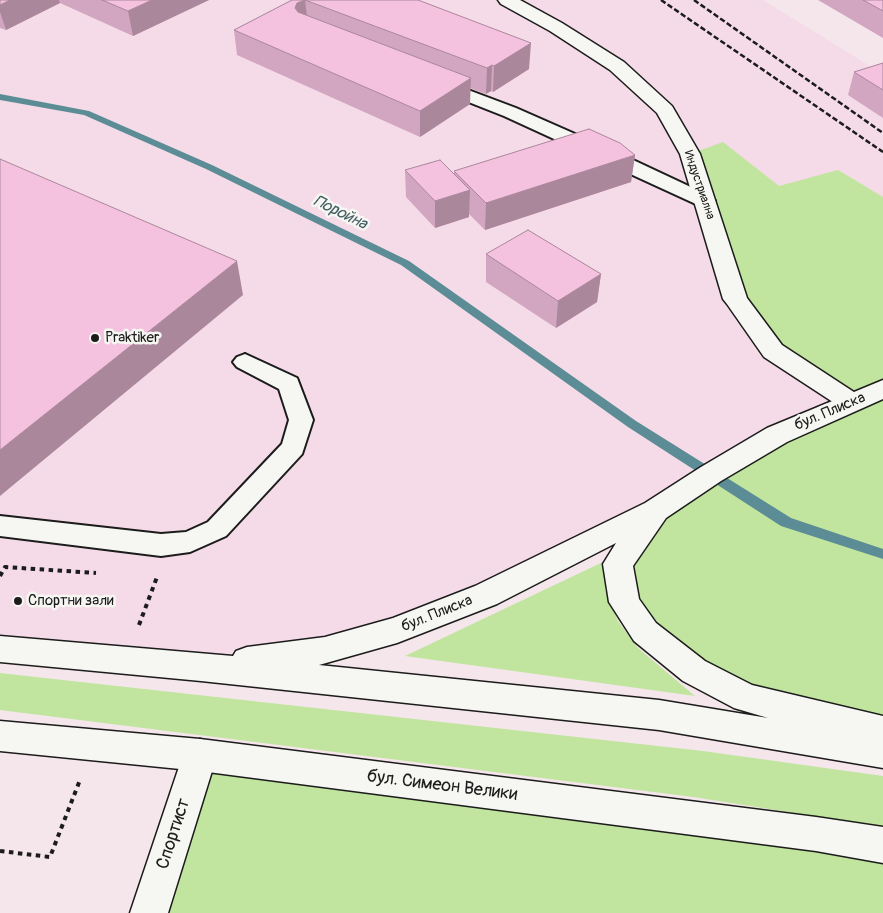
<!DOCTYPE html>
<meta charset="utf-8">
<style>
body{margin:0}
canvas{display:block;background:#f5e6ec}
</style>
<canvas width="883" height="913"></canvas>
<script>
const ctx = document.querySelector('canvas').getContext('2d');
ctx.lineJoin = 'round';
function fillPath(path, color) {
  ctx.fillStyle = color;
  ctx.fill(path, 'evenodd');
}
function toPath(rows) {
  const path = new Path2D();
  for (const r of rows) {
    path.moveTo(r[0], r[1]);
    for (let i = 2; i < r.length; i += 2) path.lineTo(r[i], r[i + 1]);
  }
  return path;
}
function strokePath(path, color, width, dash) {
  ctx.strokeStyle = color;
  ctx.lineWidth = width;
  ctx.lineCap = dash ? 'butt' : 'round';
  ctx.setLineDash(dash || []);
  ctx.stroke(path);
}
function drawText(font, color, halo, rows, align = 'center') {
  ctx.font = font + ' Pangolin,sans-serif';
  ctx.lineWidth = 5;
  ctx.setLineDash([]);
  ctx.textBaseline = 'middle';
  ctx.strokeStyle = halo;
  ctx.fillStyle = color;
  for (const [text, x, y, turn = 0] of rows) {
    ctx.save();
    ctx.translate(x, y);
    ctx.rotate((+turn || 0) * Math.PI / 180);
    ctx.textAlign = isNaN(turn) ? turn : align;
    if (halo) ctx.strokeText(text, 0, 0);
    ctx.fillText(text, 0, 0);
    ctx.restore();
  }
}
fillPath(toPath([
 [0,0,763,0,883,74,883,389,397,630,201,667,0,649]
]), '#f5dbe8');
fillPath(toPath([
 [723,142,779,186,838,170,883,197,883,731,746,698,645,632,618,564,655,512,851,402,773,351,735,299,690,154],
 [605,561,605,590,618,621,638,648,695,696,405,656],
 [0,673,703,751,883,776,883,827,693,797,0,710],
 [200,755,883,845,883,913,149,913]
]), '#c1e59f');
fillPath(toPath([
 [0,94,89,111,212,165,409,261,636,421,791,518,883,549,883,559,781,526,628,427,401,265,206,169,84,115,0,100,0,94]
]), '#5c8c95');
const service = toPath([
 [439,79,516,108,616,152,712,197,715,201,712,205,705,207,698,205,504,116,433,88,430,84,433,80,439,79],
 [245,354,297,378,313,420,302,454,226,536,190,552,161,556,0,536,0,516,161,534,186,532,208,522,282,444,289,420,279,389,237,367,233,362,237,357,245,354]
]);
const minor = toPath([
 [498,0,520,0,562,23,624,62,672,106,700,154,747,298,782,345,860,396,864,402,860,408,851,411,842,408,764,357,727,304,723,299,680,154,657,113,610,70,550,31,501,4,498,0],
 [200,739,212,744,217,755,168,913,130,913,183,755,188,744,200,739]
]);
const secondary = toPath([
 [883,380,883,399,787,442,721,481,666,518,633,566,639,599,656,623,705,661,752,685,883,716,883,768,659,730,201,681,0,662,0,636,233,656,236,651,247,647,325,637,393,618,475,586,645,503,701,467,767,428,883,380],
 [616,543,603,564,609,602,634,641,683,681,734,708,768,718,659,700,319,665,397,643,497,604,616,543],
 [0,721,200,739,816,817,883,827,883,863,816,851,200,771,0,751,0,721]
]);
strokePath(service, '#1c1c1c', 4);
strokePath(minor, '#1c1c1c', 3);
strokePath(secondary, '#1c1c1c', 3);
strokePath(toPath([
 [0,576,5,567,96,573],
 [139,625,157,577],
 [0,851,50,857,80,780]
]), '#1c1c1c', 4, [4.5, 4.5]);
fillPath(service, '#f6f6f2');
fillPath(minor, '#f6f6f2');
fillPath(secondary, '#f6f6f2');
strokePath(toPath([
 [661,0,883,152],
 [694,0,883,133]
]), '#1c1c1c', 2.5, [5.5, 2.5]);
fillPath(toPath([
 [0,0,209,0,133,36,60,3,6,30,0,28],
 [292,0,418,0,529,69,493,92,491,91,486,94,470,88,470,104,420,137,237,55,234,30],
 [818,0,883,0,883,38],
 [883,63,883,118,848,95,854,72],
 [635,155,631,182,485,230,469,214,469,217,435,228,406,197,405,170,454,174,454,171],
 [486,254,601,274,597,302,556,328,486,282]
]), '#d2a6c0');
fillPath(toPath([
 [10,0,59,0,60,3,6,30,0,12,0,5],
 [152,0,209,0,133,36,128,11],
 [305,0,308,25,295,8,297,3],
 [531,43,529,69,493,92,494,66],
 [492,65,491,91,486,94,487,68],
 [471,78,470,104,420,137,420,111],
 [635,155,631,182,485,230,486,203],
 [470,190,469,217,435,228,435,201],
 [237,261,243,295,0,496,0,450],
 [601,274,597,302,556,328,558,301]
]), '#ab879c');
const building = toPath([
 [0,0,10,0,0,5,0,0],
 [102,0,152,0,128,11,102,0],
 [292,0,418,0,531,43,494,66,492,65,487,68,305,0,297,3,295,8,298,12,471,78,420,111,234,30,292,0],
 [863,0,883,0,883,11,863,0],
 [883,63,883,90,854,72,883,63],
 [589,129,620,143,635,155,486,203,454,171,589,129],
 [0,159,237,261,0,450,0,159],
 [440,160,470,190,435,201,405,170,440,160],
 [528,230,601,274,558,301,486,254,528,230]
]);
fillPath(building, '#f4c1df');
strokePath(building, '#ab879c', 1);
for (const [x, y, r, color] of [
 [95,338,5,"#1c1c1c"],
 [18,601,5,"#1c1c1c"]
]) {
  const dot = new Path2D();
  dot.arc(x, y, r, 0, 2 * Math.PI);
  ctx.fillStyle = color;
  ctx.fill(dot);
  strokePath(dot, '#f6f6f2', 2);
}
drawText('12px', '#1c1c1c', '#f6f6f2', [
 ["Индустриална",699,185,71]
]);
drawText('15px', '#1c1c1c', '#f6f6f2', [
 ["Praktiker",105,338],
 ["Спортни зали",28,601]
], 'left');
drawText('15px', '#1c1c1c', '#f6f6f2', [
 ["бул. Плиска",830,412,-23],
 ["бул. Плиска",437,614,-22]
]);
drawText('italic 16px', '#415d62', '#f6f6f2', [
 ["Поройна",340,213,26]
]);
drawText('18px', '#1c1c1c', '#f6f6f2', [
 ["бул. Симеон Велики",442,786,7],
 ["Спортист",174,834,-72]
]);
</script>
